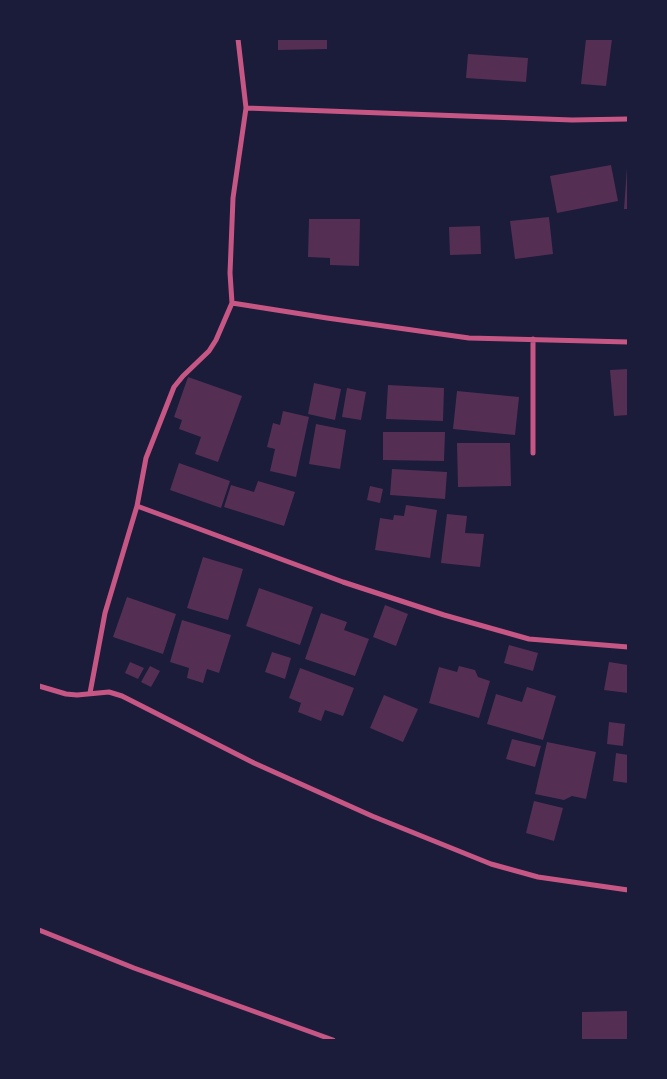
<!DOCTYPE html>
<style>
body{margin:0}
#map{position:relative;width:667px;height:1079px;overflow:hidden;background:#1b1b3a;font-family:"Fira Sans",sans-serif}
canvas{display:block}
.frame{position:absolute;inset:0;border:40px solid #1b1b3a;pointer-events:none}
</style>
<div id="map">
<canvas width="667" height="1079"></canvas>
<div class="frame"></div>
</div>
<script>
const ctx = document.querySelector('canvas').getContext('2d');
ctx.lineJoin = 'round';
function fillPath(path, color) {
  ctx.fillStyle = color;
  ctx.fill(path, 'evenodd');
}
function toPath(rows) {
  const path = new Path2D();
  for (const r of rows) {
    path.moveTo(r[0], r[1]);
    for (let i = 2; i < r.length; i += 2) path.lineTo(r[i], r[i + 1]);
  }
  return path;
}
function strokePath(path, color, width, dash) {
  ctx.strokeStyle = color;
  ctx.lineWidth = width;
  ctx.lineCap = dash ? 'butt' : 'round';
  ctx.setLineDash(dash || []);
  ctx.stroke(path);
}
fillPath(toPath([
 [278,39,327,39,327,49,278,50],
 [586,39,612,39,606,86,581,84],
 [468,54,528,58,526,82,466,78],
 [611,165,618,201,557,213,550,176],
 [627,168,628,168,628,209,624,209],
 [549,217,553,254,515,259,510,221],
 [309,219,360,219,359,266,330,265,330,258,308,257],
 [480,226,481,254,450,255,449,227],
 [628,369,628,415,614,416,610,370],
 [188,377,242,396,218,462,195,454,201,437,179,429,182,420,174,417],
 [314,383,341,389,335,420,308,414],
 [388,385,444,388,443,421,386,419],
 [347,388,366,392,361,420,342,417],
 [457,391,519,397,515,435,453,429],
 [283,411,309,417,296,477,270,471,275,449,267,447,273,423,280,425],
 [316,424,346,430,340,469,309,464],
 [383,432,445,432,444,461,383,460],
 [457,443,510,443,511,486,458,487],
 [179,463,230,481,221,508,170,490],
 [392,469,447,472,445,499,390,495],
 [258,481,295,492,284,526,224,507,231,485,254,492],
 [370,486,383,489,380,503,367,500],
 [406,505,437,510,430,558,375,550,380,518,393,520,394,515,404,516],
 [447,514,467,516,465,533,484,534,480,567,441,563],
 [203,557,243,569,228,620,187,608],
 [259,588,313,607,300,645,246,626],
 [127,597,176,614,163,654,113,637],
 [385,605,408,614,396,646,373,637],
 [321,613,347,622,344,630,369,639,355,676,305,659],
 [182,620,231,635,219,673,207,669,203,683,187,678,189,668,170,662],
 [509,645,538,653,533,671,504,663],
 [272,652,291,658,285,679,265,672],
 [130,662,144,668,138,679,125,673],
 [609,662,628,665,628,693,604,690],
 [150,666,160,671,151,687,141,682],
 [459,666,475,670,478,677,490,681,479,718,429,703,439,667,457,672],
 [300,668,354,688,343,716,325,710,321,721,298,712,301,703,289,698],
 [527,687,556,696,543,740,487,724,496,694,522,702],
 [384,695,418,709,403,742,370,728],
 [609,722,625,724,623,746,607,744],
 [512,739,541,746,535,767,506,759],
 [547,742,596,752,586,799,572,796,564,800,535,794],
 [616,753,628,755,628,783,613,781],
 [534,801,563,808,554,841,526,833],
 [628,1011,628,1040,582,1040,582,1012]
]), '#542f53');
strokePath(toPath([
 [246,108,572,120,628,119],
 [232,303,327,318,469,338,628,342],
 [533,339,533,453],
 [137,506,343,582,444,615,529,639,628,647],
 [39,686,66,694,77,695,109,692,122,696,254,763,372,816,491,864,538,877,628,890],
 [90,693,105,613,137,506,146,458,174,387,183,376,209,351,216,340,232,303,230,273,233,198,246,108,238,39],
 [39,930,134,968,333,1040]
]), '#c65784', 5);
</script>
